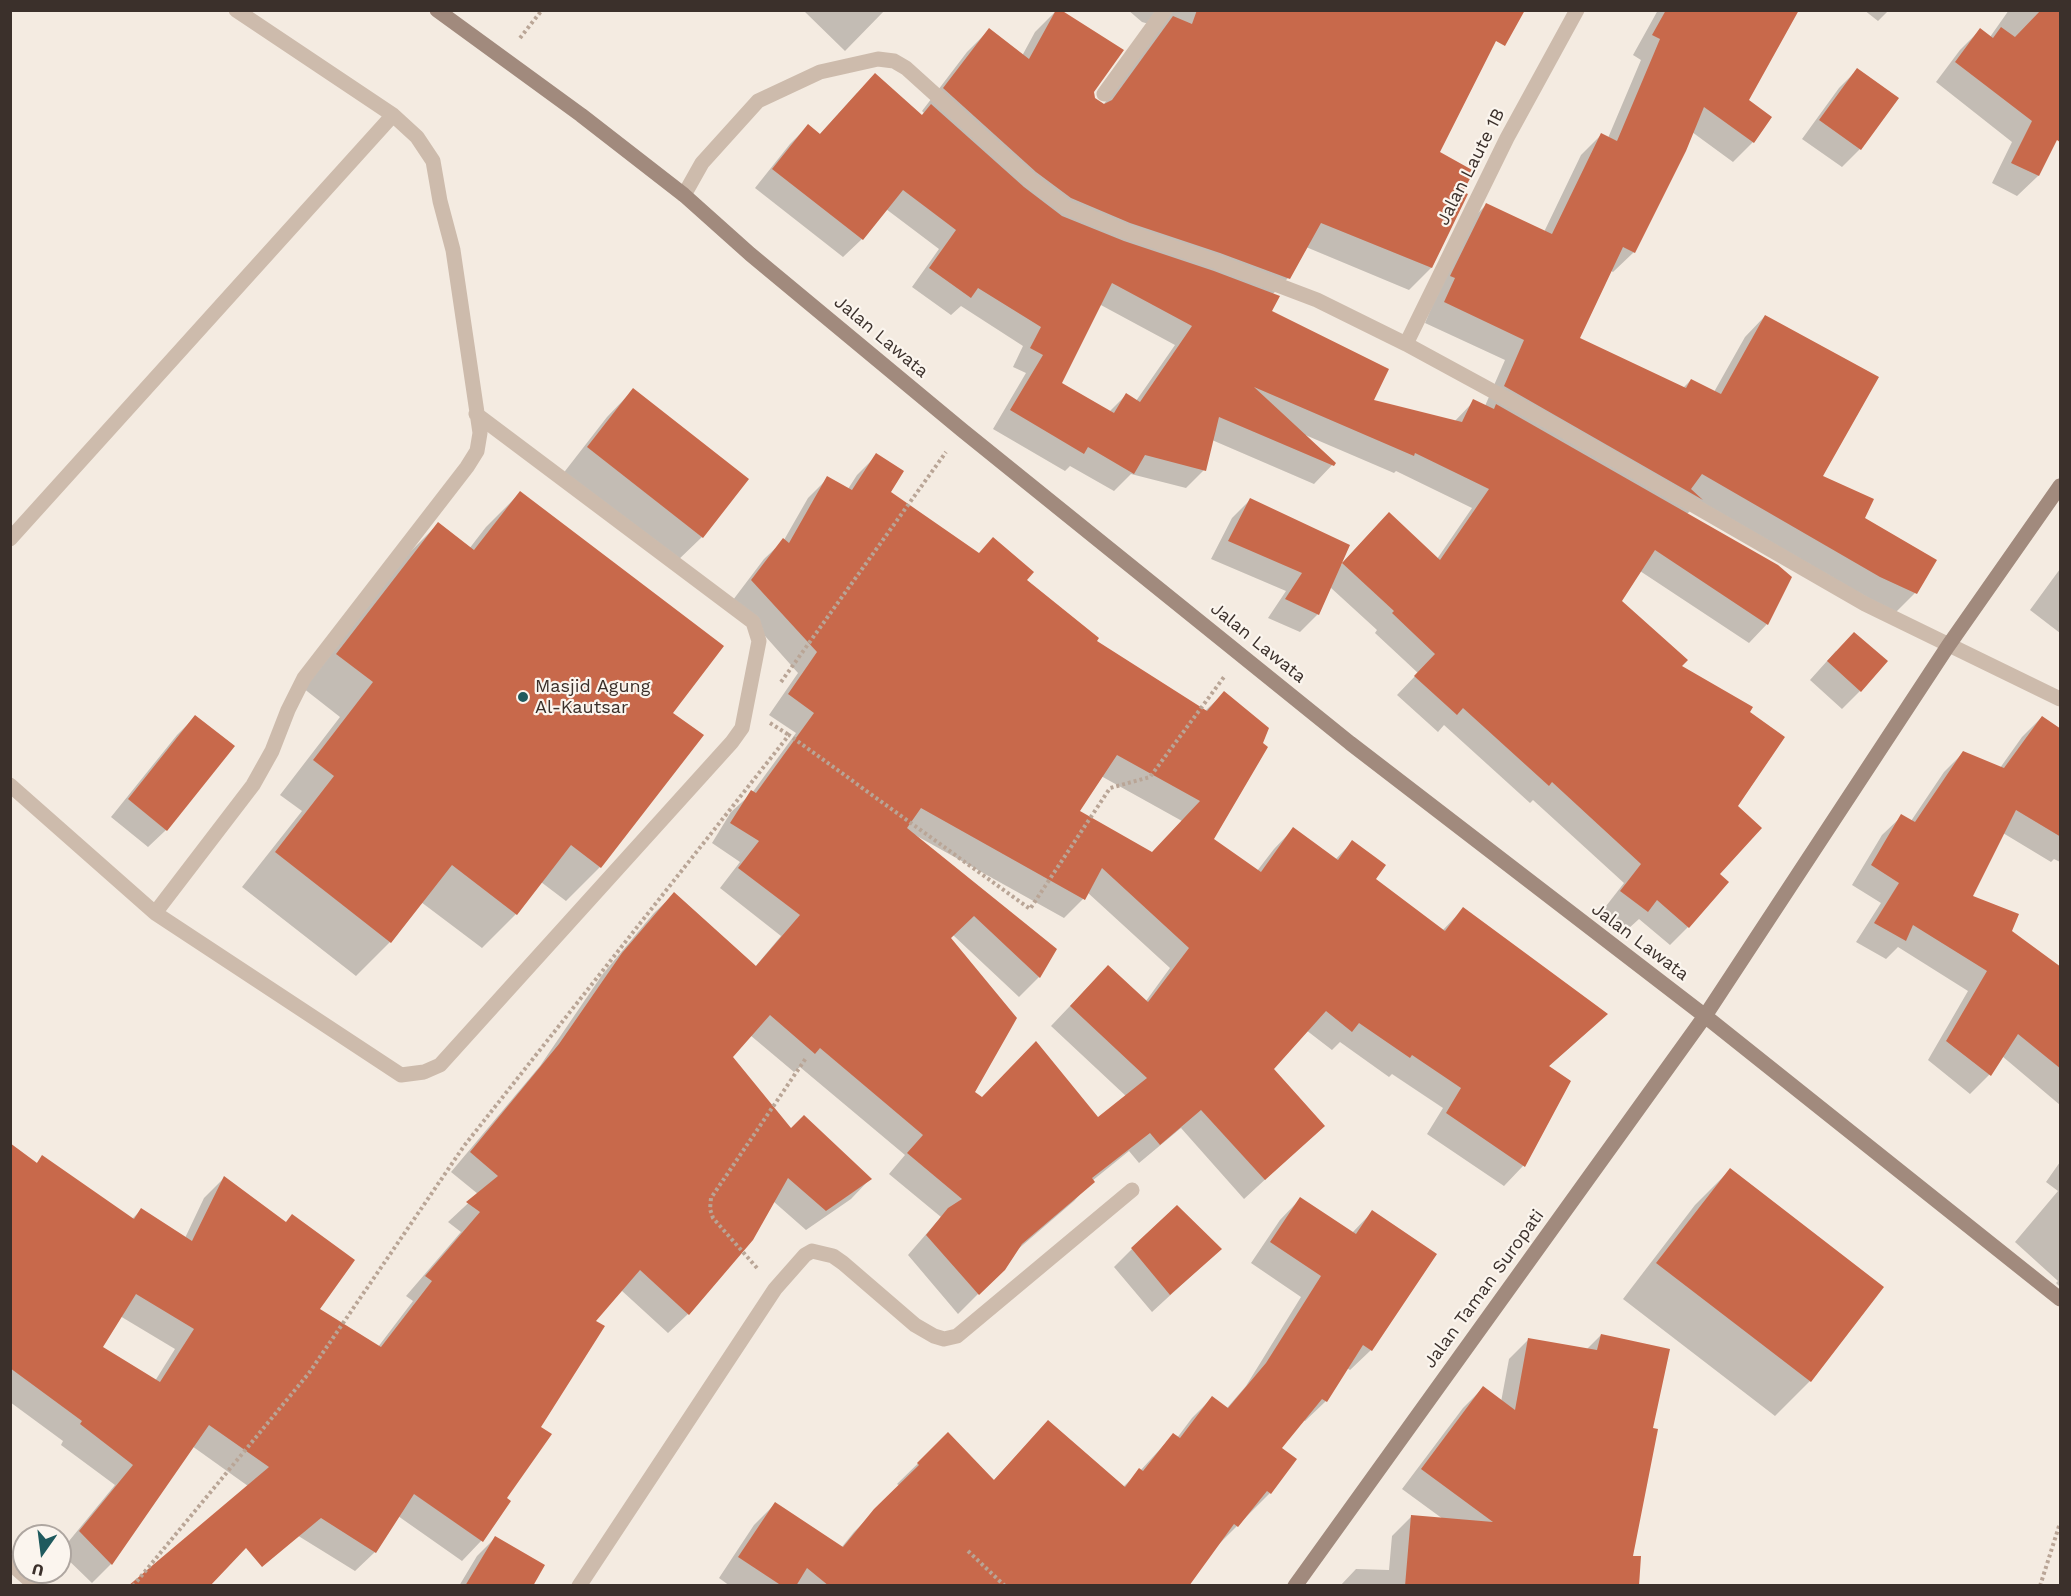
<!DOCTYPE html>
<style>
body{margin:0}
#map{position:relative;width:2071px;height:1596px;overflow:hidden;background:#f4ebe1;font-family:"Work Sans",sans-serif}
canvas{display:block}
.frame{position:absolute;inset:0;border:12px solid #3b302b;pointer-events:none}
.north{position:absolute;left:12px;top:1524px;width:60px;height:60px;box-sizing:border-box;background:#fbf5ee;border:2px solid #aea6a0;border-radius:50%;rotate:194deg;font-size:16px;font-weight:700;line-height:24px;text-align:center;color:#3b302b}
.north::after{content:'';display:block;margin:auto;width:21px;height:27px;background:#1f5a5e;clip-path:polygon(50% 0,100% 100%,50% 72%,0 100%)}
</style>
<div id="map">
<canvas width="2071" height="1596"></canvas>
<div class="frame"></div>
<div class="north">U</div>
</div>
<script>
const ctx = document.querySelector('canvas').getContext('2d');
ctx.lineJoin = 'round';
function fillPath(path, color) {
  ctx.fillStyle = color;
  ctx.fill(path, 'evenodd');
}
function toPath(rows) {
  const path = new Path2D();
  for (const r of rows) {
    path.moveTo(r[0], r[1]);
    for (let i = 2; i < r.length; i += 2) path.lineTo(r[i], r[i + 1]);
  }
  return path;
}
function strokePath(path, color, width, dash) {
  ctx.strokeStyle = color;
  ctx.lineWidth = width;
  ctx.lineCap = dash ? 'butt' : 'round';
  ctx.setLineDash(dash || []);
  ctx.stroke(path);
}
function drawText(font, color, halo, rows, align = 'center') {
  ctx.font = font + ' "Work Sans",sans-serif';
  ctx.lineWidth = 4.5;
  ctx.setLineDash([]);
  ctx.textBaseline = 'middle';
  ctx.strokeStyle = halo;
  ctx.fillStyle = color;
  for (const [text, x, y, turn = 0] of rows) {
    ctx.save();
    ctx.translate(x, y);
    ctx.rotate((+turn || 0) * Math.PI / 180);
    ctx.textAlign = isNaN(turn) ? turn : align;
    if (halo) ctx.strokeText(text, 0, 0);
    ctx.fillText(text, 0, 0);
    ctx.restore();
  }
}
fillPath(toPath([
 [803,10,885,10,845,51],
 [1057,10,1093,92,1093,98,1104,104,1151,39,1149,24,1142,22,1128,10,1387,10,1438,152,1461,192,1431,268,1409,290,1306,247,1288,278,1272,295,1270,312,1372,401,1454,422,1474,401,1485,406,1505,360,1425,323,1466,225,1486,205,1544,232,1581,155,1601,135,1608,138,1641,60,1633,55,1658,10,1798,10,1747,100,1753,142,1733,162,1692,132,1634,252,1613,272,1611,271,1578,339,1683,388,1691,380,1714,392,1745,337,1765,316,1821,477,1863,519,1915,593,1895,613,1698,503,1686,515,1790,577,1767,624,1749,643,1640,571,1620,601,1679,667,1748,713,1736,806,1717,874,1688,927,1670,945,1639,919,1628,929,1603,910,1624,883,1533,800,1530,803,1444,725,1438,732,1397,695,1418,673,1375,633,1377,630,1330,587,1318,614,1300,632,1268,618,1286,591,1211,559,1232,518,1250,500,1340,566,1371,532,1437,559,1472,508,1396,471,1394,473,1303,434,1334,463,1314,484,1212,440,1204,470,1186,488,1131,474,1114,491,1070,466,1065,471,993,429,1026,373,1013,367,1023,346,961,306,951,315,912,287,939,249,886,209,862,239,843,257,755,188,790,144,808,126,819,135,857,93,921,116,924,113,922,111,967,52,989,30,1022,56,1035,32],
 [1099,304,1175,345,1136,401,1126,395,1109,412,1060,384],
 [1864,10,1889,10,1878,21],
 [2009,10,2060,10,2060,129,2038,176,2017,196,1992,183,2012,142,1936,82,1960,50,1980,30,1990,37],
 [1857,70,1860,149,1842,167,1802,139,1839,88],
 [633,390,702,537,675,563,562,475,607,417],
 [877,455,889,492,978,554,1025,580,1095,641,1205,711,1224,693,1212,840,1257,871,1274,849,1293,829,1335,860,1352,842,1374,879,1442,931,1463,909,1586,1033,1548,1067,1569,1082,1523,1166,1504,1186,1427,1134,1443,1108,1392,1074,1389,1077,1340,1042,1332,1050,1306,1030,1272,1069,1323,1126,1244,1199,1181,1128,1139,1163,1129,1151,1092,1181,1074,1201,1017,1250,983,1289,958,1314,908,1255,941,1217,889,1174,905,1155,800,1067,794,1072,750,1035,731,1057,791,1130,870,1179,851,1199,806,1230,773,1201,688,1314,668,1333,621,1290,594,1321,539,1427,505,1499,509,1502,481,1541,462,1561,398,1516,375,1552,355,1571,292,1532,248,1486,192,1446,111,1564,92,1583,60,1552,115,1485,61,1445,63,1441,10,1402,10,1145,36,1164,42,1157,132,1219,141,1210,185,1238,204,1198,224,1178,318,1309,378,1347,413,1301,406,1296,461,1232,448,1222,478,1194,451,1172,540,1066,602,975,654,913,674,894,755,967,781,936,720,888,740,862,712,843,731,812,752,793,796,733,769,715,798,673,733,600,764,559,784,540,808,498,828,478,848,489,857,475],
 [1101,776,1182,821,1152,853,1078,812],
 [915,835,1064,918,1083,899,1087,892,1170,968,1146,1001,1089,986,1051,1026,1127,1097,1098,1119,982,1099,973,1093,950,938,953,935,1019,997,1039,977,1055,949,914,836],
 [120,1316,175,1349,155,1381,101,1347],
 [520,493,671,713,600,867,566,901,541,882,516,914,482,948,421,902,390,942,356,976,242,887,302,811,280,795,340,717,303,688,404,558,438,524,469,549,486,527],
 [2060,569,2060,633,2030,610],
 [1836,651,1860,691,1842,709,1810,680],
 [195,717,166,830,148,847,111,817,177,735],
 [2042,717,2060,730,2060,862,2054,859,2051,862,2003,833,1971,897,2010,931,2060,968,2060,1105,2002,1056,1989,1075,1970,1094,1928,1060,1968,991,1898,947,1886,959,1856,942,1881,903,1852,885,1882,835,1902,816,1911,821,1944,772,1964,752,2000,768,2022,737],
 [2060,1162,2060,1287,2056,1283,2058,1281,2015,1242,2058,1191,2046,1182],
 [1730,1170,1810,1381,1775,1416,1623,1299,1695,1205],
 [1300,1199,1352,1233,1372,1212,1371,1350,1350,1370,1347,1368,1326,1401,1305,1421,1303,1420,1280,1448,1270,1493,1217,1546,1187,1586,730,1586,719,1578,754,1525,775,1504,841,1548,854,1532,900,1486,897,1484,948,1434,993,1481,1048,1422,1123,1487,1140,1471,1173,1435,1177,1438,1192,1418,1212,1398,1227,1408,1246,1386,1301,1297,1251,1263,1280,1220],
 [1132,1249,1202,1266,1152,1312,1114,1267],
 [1601,1335,1651,1429,1632,1557,1638,1586,1340,1586,1356,1569,1389,1570,1392,1536,1412,1516,1443,1519,1402,1489,1463,1408,1483,1388,1501,1402,1509,1359,1529,1339,1587,1349],
 [495,1538,531,1586,459,1586,477,1556]
]), '#0003');
fillPath(toPath([
 [1056,10,1061,10,1124,50,1094,92,1095,98,1104,104,1112,100,1173,16,1192,24,1197,10,1525,10,1505,46,1496,41,1440,152,1474,171,1463,192,1468,194,1432,268,1321,223,1290,279,1220,253,1130,223,1071,198,1036,172,943,88,989,28,1029,59],
 [1666,10,1799,10,1749,100,1772,117,1754,143,1704,107,1686,151,1635,253,1623,247,1580,338,1686,388,1691,379,1721,394,1765,315,1879,377,1823,476,1874,499,1865,518,1937,560,1917,594,1880,577,1702,474,1691,489,1703,500,1504,386,1524,340,1444,302,1455,278,1450,276,1486,203,1552,234,1601,133,1617,141,1660,39,1652,35],
 [2041,10,2061,10,2061,143,2057,140,2039,176,2011,163,2032,121,1955,62,1980,28,1993,38,2001,27,2015,37],
 [1857,68,1899,98,1861,150,1819,120],
 [875,73,922,115,931,104,1024,187,1062,216,1124,241,1214,271,1280,296,1272,311,1389,369,1374,400,1462,422,1473,399,1494,409,1496,404,1778,565,1792,577,1768,625,1655,550,1622,601,1688,660,1682,666,1753,707,1750,712,1785,737,1738,806,1762,828,1720,874,1729,882,1689,928,1657,900,1648,912,1620,891,1641,864,1552,782,1549,786,1463,708,1457,715,1414,676,1435,654,1392,613,1394,611,1342,563,1389,512,1440,560,1489,489,1415,453,1414,456,1254,387,1336,463,1334,466,1219,417,1206,471,1145,455,1134,474,1088,447,1084,454,1010,410,1043,355,1030,348,1041,327,978,288,971,298,929,268,956,230,903,190,863,240,772,169,808,124,820,134],
 [1112,283,1192,326,1140,402,1126,393,1114,413,1062,383],
 [633,388,749,479,703,538,587,447],
 [876,453,904,471,891,492,979,553,993,537,1034,572,1027,580,1099,638,1097,641,1207,711,1224,691,1269,728,1263,743,1268,747,1214,839,1261,872,1293,827,1338,860,1352,840,1386,865,1376,879,1445,931,1463,907,1608,1014,1549,1066,1571,1081,1525,1167,1446,1113,1461,1088,1412,1055,1410,1058,1359,1023,1352,1032,1326,1011,1274,1069,1325,1126,1265,1180,1201,1110,1160,1145,1150,1133,1092,1178,1095,1182,1022,1244,1005,1270,979,1295,926,1235,948,1208,962,1199,907,1153,923,1135,820,1048,815,1054,770,1015,733,1057,791,1128,804,1115,872,1179,826,1211,788,1178,753,1240,689,1315,640,1270,596,1321,605,1326,541,1427,552,1434,507,1498,511,1501,483,1542,414,1494,376,1553,321,1518,262,1567,246,1548,210,1586,128,1586,269,1467,209,1425,112,1565,79,1531,133,1465,80,1424,82,1421,10,1368,10,1143,37,1163,42,1155,134,1219,141,1208,192,1241,224,1176,286,1222,292,1214,355,1260,320,1309,381,1347,432,1281,425,1276,480,1212,466,1202,498,1176,470,1152,559,1044,622,953,674,892,756,966,800,915,738,868,759,841,730,823,751,790,756,793,814,713,788,694,817,652,751,580,783,538,789,543,827,476,852,490],
 [1117,755,1200,801,1152,852,1080,811],
 [921,808,1085,900,1102,868,1189,948,1148,1002,1108,965,1070,1006,1147,1078,1098,1117,1036,1041,982,1097,975,1092,1017,1018,951,938,974,916,1040,978,1057,949,907,828],
 [136,1294,194,1329,160,1382,103,1347],
 [520,491,724,646,673,713,704,735,601,868,571,845,517,915,452,865,391,943,275,852,334,776,313,760,373,682,336,654,438,522,474,550],
 [1250,498,1350,545,1319,615,1285,599,1302,573,1228,541],
 [1854,632,1888,661,1861,692,1827,661],
 [195,715,235,746,167,831,128,799],
 [2042,716,2061,729,2061,837,2016,810,1973,896,2019,914,2012,931,2061,967,2061,1069,2018,1034,1991,1076,1946,1041,1987,971,1913,925,1906,941,1874,923,1899,883,1871,865,1901,814,1915,822,1963,751,2004,768],
 [1730,1168,1884,1287,1811,1382,1656,1263],
 [1300,1197,1356,1234,1372,1210,1437,1254,1372,1351,1363,1345,1327,1402,1322,1399,1282,1448,1297,1459,1271,1494,1267,1491,1238,1527,1234,1524,1189,1586,829,1586,807,1568,796,1586,782,1586,738,1557,775,1502,843,1547,874,1509,919,1465,917,1463,948,1432,994,1480,1048,1420,1125,1487,1139,1468,1143,1471,1173,1433,1180,1438,1212,1396,1228,1408,1266,1363,1321,1276,1270,1242],
 [1177,1205,1222,1249,1170,1295,1131,1248],
 [1601,1334,1670,1349,1653,1428,1658,1429,1633,1556,1641,1556,1639,1586,1405,1586,1411,1515,1493,1522,1421,1469,1483,1386,1515,1410,1528,1338,1597,1350],
 [495,1536,545,1565,533,1586,465,1586]
]), '#c8694b');
strokePath(toPath([
 [520,38,542,10],
 [781,682,946,452],
 [770,723,789,735],
 [757,1268,713,1218,710,1209,711,1198,806,1058],
 [968,1551,1005,1586],
 [133,1586,309,1373,464,1146,789,735,1030,909,1110,788,1150,777,1224,677],
 [2040,1586,2060,1523]
]), '#b9a596', 4, [3, 3]);
strokePath(toPath([
 [10,539,393,115],
 [10,785,155,913,253,785,272,751,288,710,304,678,467,467,477,451,480,433,453,250,440,201,433,161,417,137,393,115,236,10],
 [155,913,401,1075,424,1072,440,1065,732,742,742,728,759,641,753,622,476,414]
]), '#cdbbac', 15);
strokePath(toPath([
 [1104,94,1165,10],
 [684,195,702,163,758,101,820,72,878,59,894,61,906,68,1030,180,1066,207,1127,232,1217,262,1317,300,1406,344,1542,418,1865,604,2060,699],
 [1406,344,1507,138,1577,10],
 [10,1563,36,1586],
 [579,1586,775,1289,805,1255,812,1251,833,1256,843,1263,915,1325,934,1336,944,1339,957,1336,1132,1190]
]), '#cdbbac', 15);
strokePath(toPath([
 [437,10,581,115,684,195,750,254,962,430,1350,743,1705,1016,2060,1299],
 [1295,1586,1705,1016,1948,646,2060,486]
]), '#a18a7d', 15);
for (const [x, y, r, color] of [
 [523,697,6,"#1f5a5e"]
]) {
  const dot = new Path2D();
  dot.arc(x, y, r, 0, 2 * Math.PI);
  ctx.fillStyle = color;
  ctx.fill(dot);
  strokePath(dot, '#fbf5ee', 2);
}
drawText('18px', '#3b302b', '#fbf5ee', [
 ["Jalan Laute 1B",1471,167,-63],
 ["Jalan Lawata",881,337,40],
 ["Jalan Lawata",1258,643,39],
 ["Jalan Lawata",1640,942,37],
 ["Jalan Taman Suropati",1484,1289,-54]
]);
drawText('18px', '#3b302b', '#fbf5ee', [
 ["Masjid Agung",535,687],
 ["Al-Kautsar",535,708]
], 'left');
</script>
